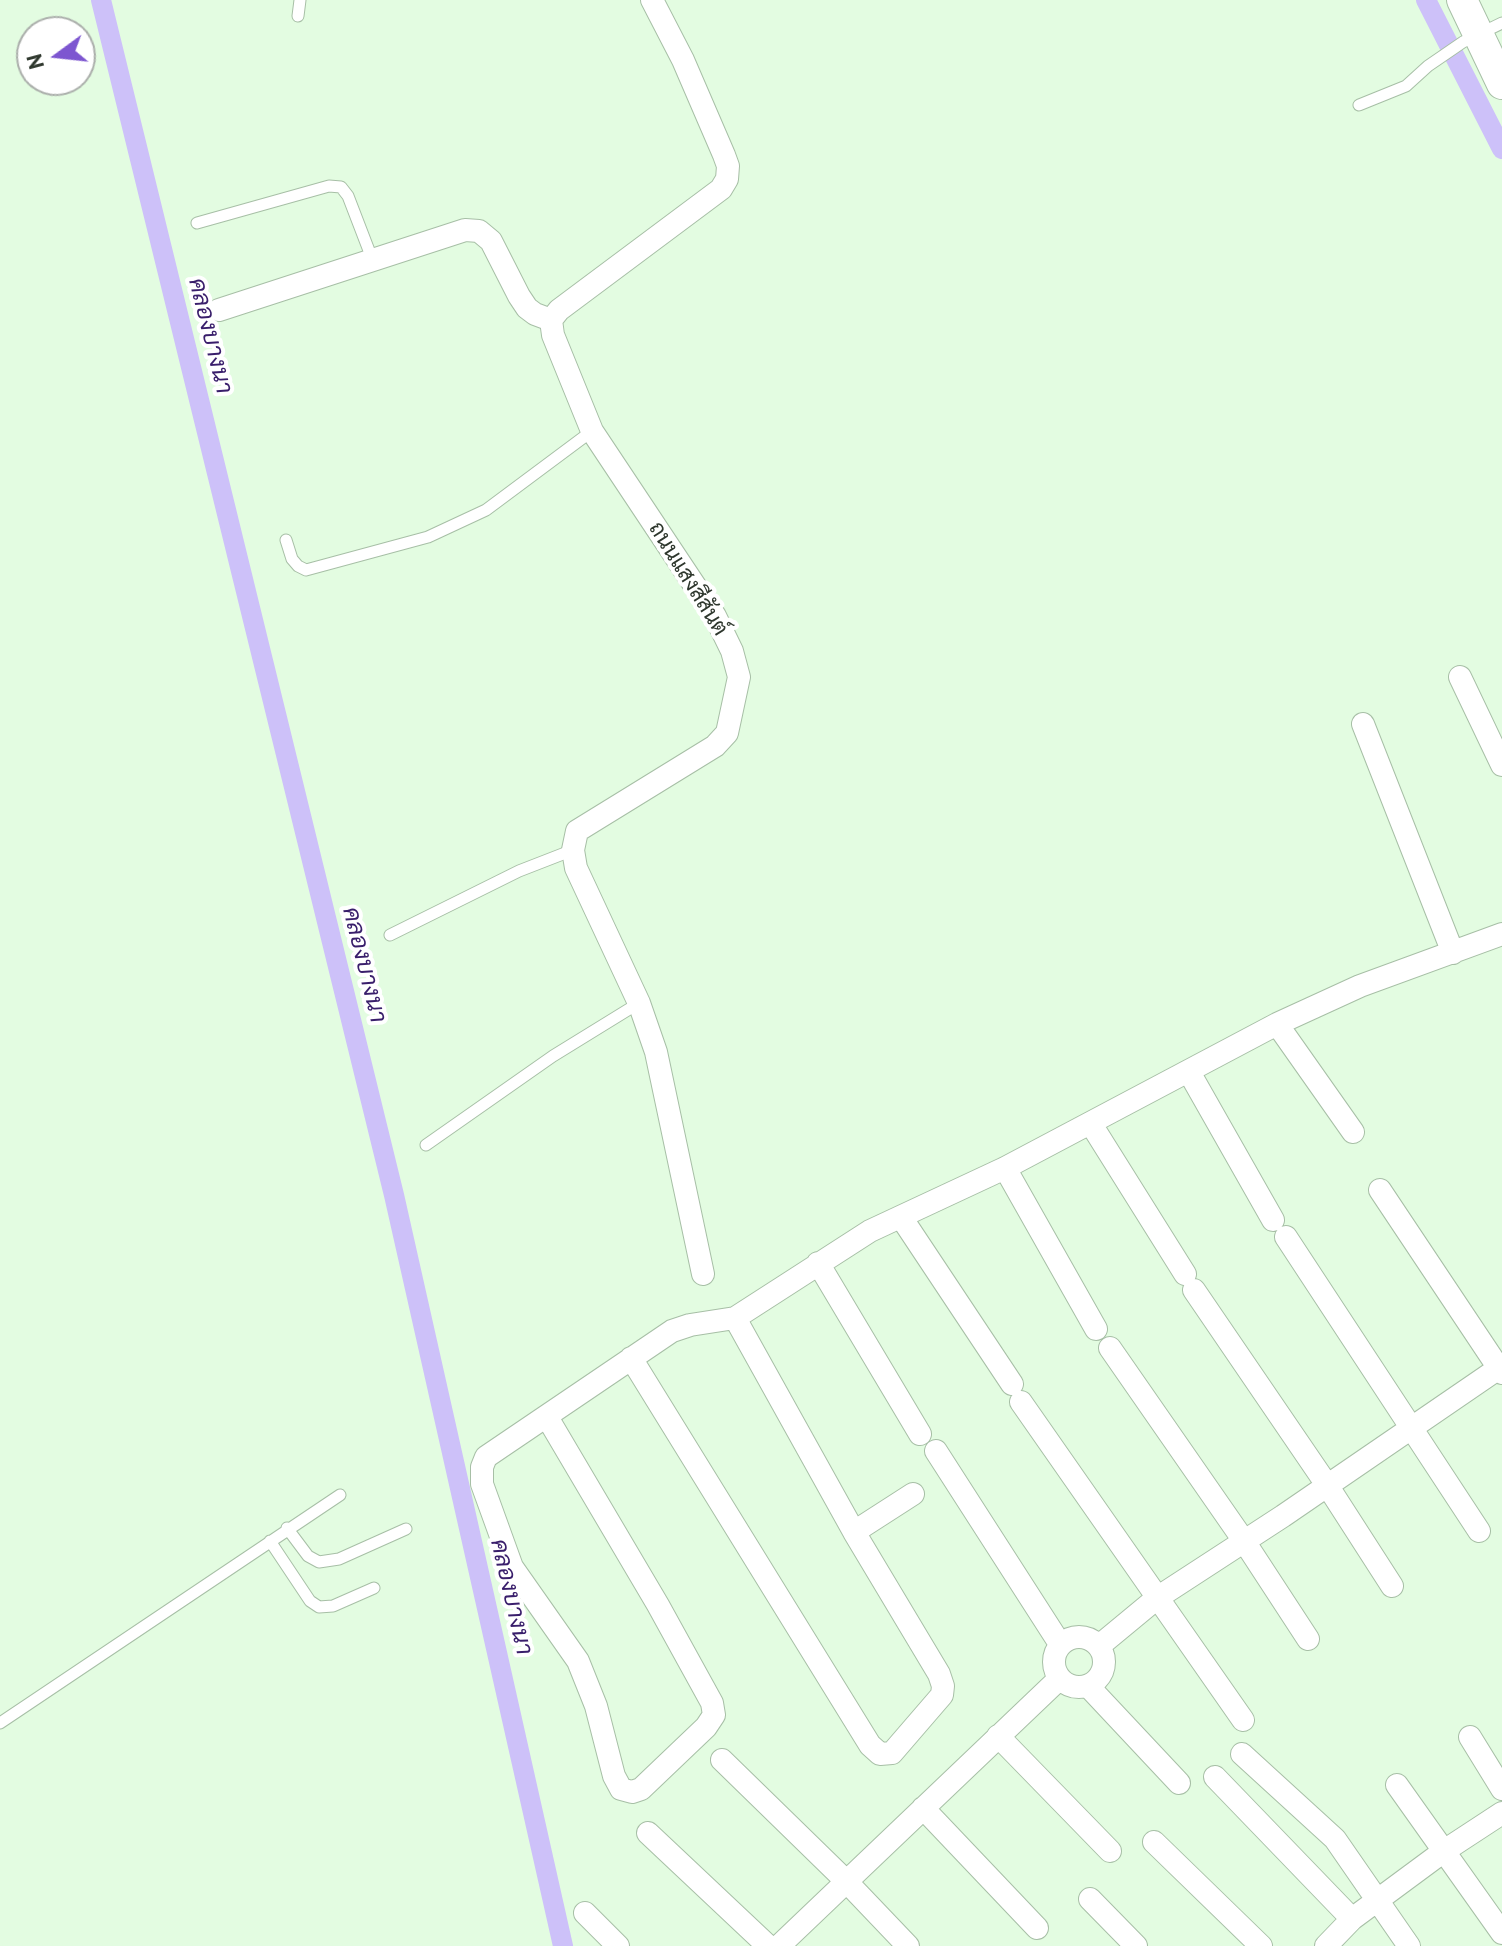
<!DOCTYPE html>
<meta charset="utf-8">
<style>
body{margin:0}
#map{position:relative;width:1502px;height:1946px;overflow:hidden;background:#e3fce1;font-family:"PT Sans",sans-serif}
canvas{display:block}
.north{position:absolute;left:16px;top:16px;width:80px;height:80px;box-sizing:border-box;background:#fff;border:2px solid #abafab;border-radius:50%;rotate:255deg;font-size:22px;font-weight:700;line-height:32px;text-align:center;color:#2e372d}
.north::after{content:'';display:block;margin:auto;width:28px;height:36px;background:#7d56d0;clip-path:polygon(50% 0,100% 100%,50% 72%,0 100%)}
</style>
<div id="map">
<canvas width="1502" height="1946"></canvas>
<div class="north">N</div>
</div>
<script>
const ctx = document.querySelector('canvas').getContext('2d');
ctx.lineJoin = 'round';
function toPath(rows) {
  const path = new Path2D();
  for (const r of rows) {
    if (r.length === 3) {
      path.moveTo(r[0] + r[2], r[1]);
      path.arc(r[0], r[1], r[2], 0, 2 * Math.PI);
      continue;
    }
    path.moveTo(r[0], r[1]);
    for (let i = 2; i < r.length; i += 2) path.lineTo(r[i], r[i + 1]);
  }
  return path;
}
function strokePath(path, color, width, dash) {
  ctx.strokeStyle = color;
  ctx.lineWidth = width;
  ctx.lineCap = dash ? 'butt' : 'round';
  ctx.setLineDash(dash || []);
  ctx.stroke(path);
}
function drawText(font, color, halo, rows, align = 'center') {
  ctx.font = font + ' "PT Sans",Sarabun,sans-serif';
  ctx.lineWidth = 8;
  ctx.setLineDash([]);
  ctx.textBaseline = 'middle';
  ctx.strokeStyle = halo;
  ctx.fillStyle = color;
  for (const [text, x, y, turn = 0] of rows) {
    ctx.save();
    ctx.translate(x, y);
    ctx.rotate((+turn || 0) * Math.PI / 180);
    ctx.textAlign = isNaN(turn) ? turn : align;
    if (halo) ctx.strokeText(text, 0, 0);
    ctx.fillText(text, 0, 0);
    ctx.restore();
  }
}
strokePath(toPath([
 [101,0,394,1195,563,1946],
 [1426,0,1502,149]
]), '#cdc1f9', 20);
const lane = toPath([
 [298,16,300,0],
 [1359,105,1406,86,1428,66,1463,42,1502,23],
 [197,223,329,186,341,187,348,196,373,261],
 [286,540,292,559,298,566,306,570,428,537,486,510,592,431],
 [390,935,519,871,573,850],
 [426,1145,553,1056,639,1003],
 [287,1528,308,1556,319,1562,339,1559,406,1529],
 [270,1541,310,1601,319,1607,333,1606,374,1588],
 [0,1723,340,1495]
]);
const street = toPath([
 [652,0,683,60,724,155,728,166,727,179,721,189,559,310,551,320,553,335,592,431,715,616,732,651,739,677,727,733,715,746,577,831,573,850,576,868,639,1003,656,1052,703,1274],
 [219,310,465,230,479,231,491,241,519,296,527,308,535,314,551,320],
 [1460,677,1502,765],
 [1363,724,1453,953],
 [1277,1024,1353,1132],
 [1189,1072,1273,1220],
 [1091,1124,1185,1274],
 [1005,1168,1096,1329],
 [1380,1190,1502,1373],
 [901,1217,1012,1384],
 [1286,1237,1479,1531],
 [818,1263,920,1434],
 [1194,1290,1327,1485,1392,1586],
 [1110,1348,1244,1541,1308,1639],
 [631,1358,870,1745,880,1754,892,1753,942,1695,943,1686,939,1674,854,1532,735,1318],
 [1021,1402,1243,1720],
 [547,1417,658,1605,712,1703,714,1715,706,1727,641,1789,632,1792,621,1789,614,1776,596,1706,578,1661,512,1567,482,1484,482,1467,486,1457,672,1331,690,1325,735,1318,870,1231,1005,1168,1277,1024,1360,986,1502,934],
 [936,1451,1060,1644],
 [854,1532,913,1494],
 [1079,1662,25],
 [1099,1646,1157,1598,1283,1516,1502,1366],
 [1088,1686,1179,1783],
 [998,1736,1110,1851],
 [1470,1737,1502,1789],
 [1242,1754,1335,1839,1409,1946],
 [722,1760,845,1880,908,1946],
 [1215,1777,1352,1919],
 [1397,1785,1502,1933],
 [923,1808,1037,1928],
 [648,1833,768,1946],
 [1154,1842,1261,1946],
 [1090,1899,1136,1946],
 [585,1913,618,1946],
 [779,1946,1059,1679],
 [1326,1946,1352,1919,1444,1851,1502,1813]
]);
const secondary = toPath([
 [1462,0,1502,84]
]);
strokePath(lane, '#a7bfa6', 13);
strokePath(street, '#a7bfa6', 24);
strokePath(secondary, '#a7bfa6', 32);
strokePath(lane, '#fff', 11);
strokePath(street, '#fff', 22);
strokePath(secondary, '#fff', 30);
drawText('22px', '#2e372d', '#fff', [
 ["ถนนแสงสีสันต์",688,579,58]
]);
drawText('italic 24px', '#391e6b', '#fff', [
 ["คลองบางนา",210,336,76],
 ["คลองบางนา",364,965,76],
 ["คลองบางนา",511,1597,77]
]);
</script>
